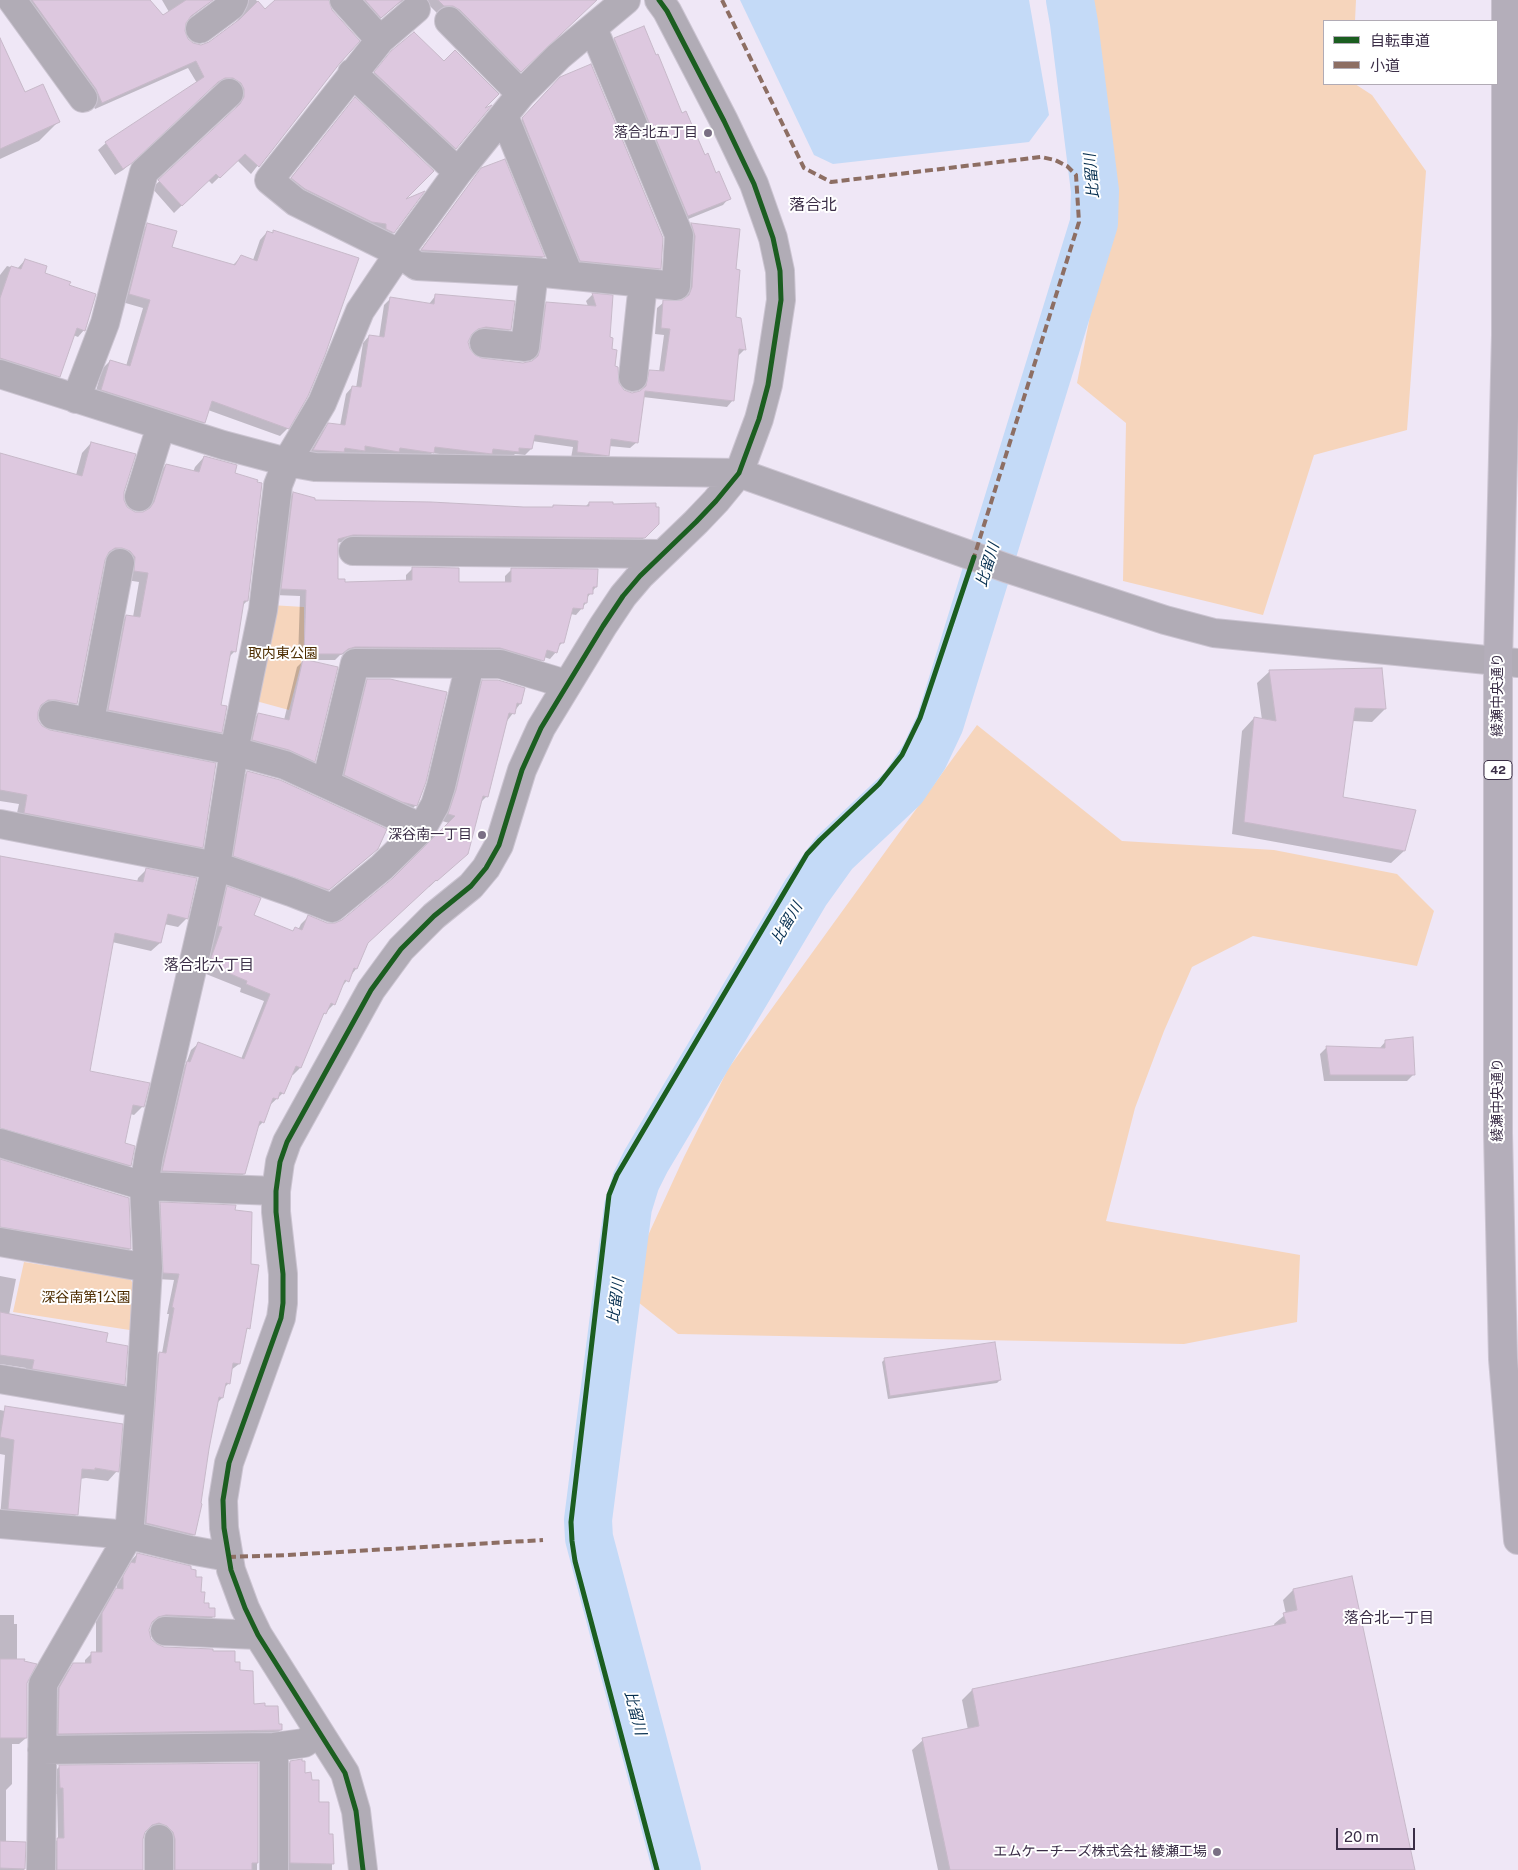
<!DOCTYPE html>
<meta charset="utf-8">
<style>
body{margin:0}
#map{position:relative;width:1518px;height:1870px;overflow:hidden;background:#efe7f6;font-family:"Public Sans","Noto Sans JP",sans-serif}
canvas{display:block}
.legend{position:absolute;left:1323px;top:20px;width:175px;height:65px;box-sizing:border-box;background:#fff;border:1px solid #b1abb5;margin:0;padding:6px 9px;list-style:none;font-size:15px;color:#3b2e47}
.legend li{display:flex;align-items:center;gap:10px;height:25px}
.legend b{width:25px;border:1px solid #b1abb5}
.scale{position:absolute;left:1336px;top:1828px;width:79px;height:22px;box-sizing:border-box;border:2px solid #3b2e47;border-top:0;padding-left:6px;font-size:15px;line-height:18px;white-space:nowrap;color:#3b2e47;-webkit-text-stroke:4px #fff;paint-order:stroke}
</style>
<div id="map">
<canvas width="1518" height="1870"></canvas>
<ul class="legend">
<li><b style="height:6px;background:#1b5e20"></b>自転車道</li>
<li><b style="height:6px;background:#8d6e63"></b>小道</li>
</ul>
<div class="scale">20 m</div>
</div>
<script>
const ctx = document.querySelector('canvas').getContext('2d');
ctx.lineJoin = 'round';
function fillPath(path, color) {
  ctx.fillStyle = color;
  ctx.fill(path, 'evenodd');
}
function toPath(rows) {
  const path = new Path2D();
  for (const r of rows) {
    path.moveTo(r[0], r[1]);
    for (let i = 2; i < r.length; i += 2) path.lineTo(r[i], r[i + 1]);
  }
  return path;
}
function strokePath(path, color, width, dash) {
  ctx.strokeStyle = color;
  ctx.lineWidth = width;
  ctx.lineCap = dash ? 'butt' : 'round';
  ctx.setLineDash(dash || []);
  ctx.stroke(path);
}
function drawText(font, color, halo, rows, align = 'center') {
  ctx.font = font + ' "Public Sans","Noto Sans JP",sans-serif';
  ctx.lineWidth = 4;
  ctx.setLineDash([]);
  ctx.textBaseline = 'middle';
  ctx.strokeStyle = halo;
  ctx.fillStyle = color;
  for (const [text, x, y, turn = 0] of rows) {
    ctx.save();
    ctx.translate(x, y);
    ctx.rotate((+turn || 0) * Math.PI / 180);
    ctx.textAlign = isNaN(turn) ? turn : align;
    if (halo) ctx.strokeText(text, 0, 0);
    ctx.fillText(text, 0, 0);
    ctx.restore();
  }
}
fillPath(toPath([
 [1081,0,1356,0,1355,21,1324,21,1324,84,1355,84,1372,95,1426,171,1407,430,1314,455,1263,615,1123,581,1126,423,1077,383,1115,187],
 [270,605,304,607,304,653,289,710,256,701],
 [977,725,1122,841,1274,850,1397,874,1434,911,1417,966,1253,936,1192,967,1164,1031,1135,1108,1106,1221,1300,1255,1297,1322,1184,1344,678,1334,623,1290,684,1157,728,1069],
 [24,1262,130,1279,137,1289,136,1331,13,1312]
]), '#f6d5bc');
fillPath(toPath([
 [740,0,1029,0,1049,115,1029,142,833,164,814,155]
]), '#c4daf7');
fillPath(toPath([
 [19,0,143,0,167,30,176,24,162,0,213,0,186,21,183,30,187,39,194,45,202,46,210,43,236,23,241,15,243,8,241,0,256,0,265,11,277,0,328,0,339,62,251,174,237,160,212,184,208,180,174,213,152,188,233,112,237,105,237,97,225,85,217,85,210,89,123,170,115,175,98,150,106,143,197,83,188,68,95,109,89,96],
 [351,0,414,0,405,0,398,4,374,24],
 [424,0,596,0,513,78,445,13,437,13],
 [615,39,682,115,729,198,723,205,681,222,608,46],
 [0,41,24,94,58,122,39,141,0,159],
 [385,59,480,111,455,148,449,154,369,80],
 [553,86,660,268,654,275,574,267,516,126],
 [355,99,400,202,393,232,387,239,285,185],
 [504,161,543,257,537,263,416,256,475,177,482,170],
 [691,224,734,271,735,319,745,349,738,356,733,400,727,407,643,397,637,442,630,448,609,446,608,455,602,461,571,458,573,447,532,441,531,449,525,455,515,454,511,458,489,455,485,460,432,453,426,459,395,454,392,457,361,453,357,457,308,456,322,431,329,424,340,426,346,394,352,387,356,388,363,343,369,336,379,338,384,305,391,298,429,304,436,295,510,329,504,336,478,333,470,335,467,342,468,350,474,356,482,360,524,364,532,362,534,357,540,310,547,303,588,306,586,301,592,295,612,297,608,338,617,383,623,391,632,394,640,392,643,378,650,371,659,372,664,335,655,334,657,308,664,302,683,302,685,295,685,231],
 [147,225,171,247,233,265,241,257,253,260,260,240,267,232,271,234,274,231,288,428,280,436,208,410,204,422,196,430,94,398,102,369,110,361,126,366,143,308,122,302,139,233],
 [25,260,44,274,68,286,84,330,78,337,73,335,58,376,52,382,0,366,0,275,7,266,17,269],
 [91,443,123,492,122,500,126,508,134,513,145,512,157,474,166,465,193,472,195,467,204,457,233,474,247,601,242,606,234,652,228,658,219,706,221,732,211,741,99,719,117,625,127,616,133,617,139,582,126,580,112,557,105,557,76,703,67,713,46,709,38,709,37,721,42,727,202,847,192,856,15,822,19,804,0,801,0,458,76,475,82,453],
 [293,493,314,501,551,508,554,506,585,507,589,503,612,505,658,524,638,544,346,541,337,543,337,580,344,583,406,581,406,575,413,568,458,583,505,583,505,576,512,569,596,587,586,599,586,603,582,608,576,615,570,614,562,643,557,648,556,652,550,659,544,657,536,667,348,653,340,655,335,660,308,660,314,761,307,767,246,746,252,721,258,714,284,720,297,667,304,660,298,660,300,596,275,595,287,499],
 [1381,669,1385,709,1372,722,1352,721,1342,798,1404,851,1391,863,1232,834,1242,731,1254,718,1262,720,1257,683,1270,671],
 [368,680,416,805,409,812,338,782,361,687],
 [483,681,523,689,520,704,507,721,487,796,480,803,459,860,429,887,428,886,367,943,356,969,341,988,334,1004,320,1018,300,1068,293,1075,291,1074,283,1093,269,1106,263,1122,257,1128,244,1174,236,1181,156,1178,180,1070,186,1064,191,1050,199,1043,241,1059,264,1001,240,992,241,988,206,974,209,967,204,965,215,934,212,933,221,895,228,888,252,916,292,932,298,930,301,924,308,917,327,924,335,925,343,921,393,880,449,823,442,821,476,688],
 [247,772,370,855,322,896,228,862,241,779],
 [0,857,137,882,138,878,146,870,187,918,178,927,164,924,160,943,151,951,112,942,88,1072,143,1106,134,1115,130,1114,124,1144,130,1165,122,1174,0,1137],
 [1386,1041,1414,1074,1407,1081,1324,1081,1320,1054,1327,1047,1379,1049],
 [0,1161,130,1249,122,1257,0,1236],
 [161,1204,248,1328,245,1332,239,1364,231,1370,229,1383,224,1388,222,1398,217,1403,194,1534,187,1541,140,1529,153,1359,159,1353,162,1353,169,1314,167,1314,174,1280,157,1279,154,1210],
 [0,1276,16,1279,9,1315,104,1343,124,1384,116,1393,24,1377,26,1368,0,1364],
 [885,1359,1000,1380,997,1383,888,1399,882,1362],
 [0,1410,9,1412,117,1471,108,1481,86,1478,80,1479,77,1514,67,1524,0,1518,5,1455,0,1454],
 [137,1554,199,1593,203,1604,208,1609,214,1610,213,1617,207,1623,158,1621,151,1623,148,1630,150,1639,156,1645,164,1648,211,1652,238,1672,253,1705,281,1730,274,1736,52,1740,53,1696,67,1671,74,1664,85,1664,85,1660,92,1653,96,1653,96,1621,110,1596,117,1589,117,1584,130,1566,131,1561],
 [1293,1590,1414,1870,938,1870,912,1750,923,1740,968,1730,962,1700,972,1690,1275,1627,1274,1624,1286,1614,1283,1600],
 [0,1615,14,1615,14,1624,17,1624,17,1660,26,1684,26,1738,19,1744,12,1744,12,1784,6,1790,6,1843,24,1843,24,1870,0,1870],
 [290,1762,304,1774,318,1803,328,1836,332,1836,332,1870,284,1870,284,1768],
 [257,1764,257,1870,169,1870,151,1829,144,1832,142,1838,142,1870,51,1870,51,1846,58,1839,57,1794,54,1794,53,1773,59,1767]
]), '#0003');
strokePath(toPath([
 [677,1870,589,1538,588,1520,628,1207,636,1181,646,1161,806,892,834,853,903,788,924,757,940,723,1094,223,1095,191,1074,23,1070,0]
]), '#c4daf7', 48);
const building = toPath([
 [32,0,150,0,163,15,186,0,213,0,191,16,186,23,185,31,188,39,193,43,201,45,209,42,240,19,258,1,265,9,275,0,329,0,332,10,360,41,340,63,259,167,245,154,220,178,216,174,182,206,158,180,240,104,244,97,244,89,241,83,233,78,225,78,218,82,132,163,123,169,105,142,204,77,196,61,102,103,96,89,32,0],
 [365,0,402,0,381,18,365,0],
 [438,0,597,0,521,72,460,10,453,6,444,6,438,0],
 [644,26,656,55,658,54,682,113,686,111,705,155,708,153,716,173,719,171,731,199,688,216,614,38,644,26],
 [414,32,444,61,455,50,499,94,485,108,492,105,456,149,374,72,391,51,414,32],
 [0,38,25,92,43,84,60,122,0,149,0,38],
 [591,64,663,238,661,269,580,261,522,118,560,77,591,64],
 [355,97,434,171,406,199,425,191,394,233,386,229,386,224,372,222,305,189,291,178,355,97],
 [505,159,545,257,421,250,481,168,505,159],
 [147,223,177,231,172,247,235,265,241,255,257,261,267,231,273,233,273,230,359,258,325,355,308,396,289,429,212,401,205,423,101,390,110,360,130,366,150,300,129,294,147,223],
 [691,223,740,229,736,269,740,270,736,317,741,318,746,350,739,349,734,401,645,391,638,443,611,439,609,456,577,452,578,441,535,435,532,449,519,448,519,452,493,449,492,454,435,447,434,453,400,448,399,452,365,446,365,451,345,448,344,452,313,450,328,423,345,425,352,386,361,387,369,335,384,337,390,297,434,304,435,294,515,301,511,330,486,327,478,329,472,334,468,342,470,349,475,355,482,358,523,363,532,361,538,356,540,349,546,302,596,306,592,293,613,295,610,337,613,338,612,349,617,350,615,366,618,367,619,383,624,390,632,393,640,391,646,386,649,370,664,371,670,329,661,328,663,300,682,300,689,295,692,287,695,236,691,223],
 [25,259,47,266,45,273,71,282,69,285,96,294,85,331,77,328,60,377,0,358,0,298,11,266,21,269,25,259],
 [91,442,136,454,124,492,124,500,127,507,135,512,143,512,150,508,154,502,166,464,199,472,204,456,237,465,235,473,258,480,257,482,262,483,248,601,244,601,236,652,231,651,221,705,227,706,222,733,108,710,126,615,140,617,148,573,134,571,135,557,130,551,122,548,115,548,109,552,105,560,77,704,56,700,48,700,41,705,38,712,38,720,42,726,50,730,216,763,203,848,24,813,27,795,0,790,0,453,82,476,91,442],
 [293,492,315,498,315,500,431,502,524,507,553,507,553,505,589,506,589,502,613,502,613,504,656,503,656,507,659,507,659,524,645,538,353,535,338,539,338,579,345,579,345,582,412,580,412,567,459,568,459,582,511,582,511,568,598,569,597,587,593,587,593,594,588,594,587,603,584,603,583,609,573,608,564,643,560,643,557,653,547,650,544,661,500,648,355,647,348,649,342,654,304,654,306,590,281,589,293,492],
 [303,659,338,667,315,762,289,750,252,740,258,713,289,720,303,659],
 [1382,668,1386,709,1355,708,1343,797,1416,810,1405,851,1244,822,1254,717,1276,721,1269,670,1382,668],
 [367,679,390,679,447,692,426,782,417,806,402,802,344,775,367,679],
 [482,680,498,680,525,688,521,704,517,703,515,714,509,713,488,797,483,796,468,854,437,881,436,880,368,943,357,969,354,968,349,982,345,980,335,1005,331,1003,326,1014,324,1013,301,1068,296,1066,284,1094,280,1092,278,1099,273,1098,264,1123,260,1121,245,1174,162,1171,187,1061,190,1062,198,1042,244,1059,270,994,246,984,247,981,212,966,215,960,211,958,222,927,218,926,227,886,261,898,254,915,293,931,295,927,302,930,308,915,327,923,335,923,342,920,393,878,455,816,448,814,456,790,482,680],
 [247,771,280,780,387,829,378,849,329,890,233,856,247,771],
 [0,856,143,882,146,868,197,878,188,919,168,914,161,943,115,933,90,1071,150,1083,144,1107,133,1105,125,1143,135,1146,131,1166,0,1128,0,856],
 [1413,1037,1415,1075,1330,1075,1326,1046,1385,1048,1385,1040,1413,1037],
 [0,1159,129,1198,131,1249,0,1227,0,1159],
 [160,1202,236,1205,235,1210,252,1212,251,1264,259,1265,250,1329,247,1328,240,1364,233,1363,230,1384,226,1383,223,1398,219,1397,209,1449,201,1503,202,1504,195,1535,146,1523,159,1352,166,1353,174,1308,172,1307,179,1274,163,1273,160,1202],
 [0,1312,108,1333,106,1342,128,1346,125,1385,32,1369,34,1360,0,1355,0,1312],
 [995,1342,1001,1380,890,1396,884,1358,995,1342],
 [5,1406,123,1424,119,1472,95,1468,95,1470,82,1469,78,1515,8,1509,14,1440,0,1437,5,1406],
 [137,1553,191,1566,191,1569,196,1570,196,1577,202,1577,201,1592,205,1592,204,1603,209,1603,209,1608,215,1608,215,1617,166,1615,158,1617,152,1622,149,1630,151,1639,157,1644,164,1647,213,1649,213,1651,235,1651,235,1662,240,1662,240,1670,253,1671,254,1704,265,1703,265,1706,278,1706,279,1724,282,1724,282,1730,58,1734,59,1688,73,1663,91,1663,91,1652,102,1652,102,1613,116,1588,123,1589,123,1576,131,1562,135,1563,137,1553],
 [1352,1576,1415,1870,950,1870,922,1738,979,1726,972,1689,1286,1623,1283,1613,1297,1610,1293,1589,1352,1576],
 [0,1659,25,1659,24,1661,37,1664,27,1683,27,1738,0,1738,0,1659],
 [302,1759,302,1761,305,1761,305,1773,311,1772,312,1780,319,1780,319,1802,329,1802,329,1834,333,1834,334,1864,290,1863,290,1761,302,1759],
 [258,1763,258,1863,252,1863,252,1870,175,1870,175,1839,173,1832,167,1826,159,1823,152,1825,145,1832,143,1839,143,1870,57,1870,57,1838,64,1838,63,1788,60,1788,59,1765,258,1763],
 [0,1841,26,1842,25,1869,0,1868,0,1841]
]);
fillPath(building, '#ddc8df');
strokePath(building, '#c7b9c9', 1);
const minor = toPath([
 [12,0,83,98],
 [344,0,380,40],
 [416,9,380,40,269,180,296,202,399,253,417,266,534,272,676,286,679,235,593,28],
 [449,21,521,94],
 [200,29,231,6,234,0],
 [352,73,458,172],
 [504,116,569,275],
 [484,343,525,347,534,272],
 [0,374,223,445,287,462,315,467,739,473,1009,569,1165,620,1214,633,1518,663],
 [633,377,643,283],
 [76,399,105,323,144,172,229,93],
 [139,497,161,426],
 [353,551,661,554],
 [53,715,234,751,285,765,422,828],
 [90,721,120,563],
 [326,783,355,663,500,664,566,684],
 [0,824,216,866,291,892,332,908,382,867,422,828,435,805,441,786,470,664],
 [0,1143,144,1186,276,1191],
 [0,1242,148,1268],
 [0,1379,140,1403],
 [0,1524,129,1535,190,1550,228,1557],
 [165,1631,258,1635],
 [274,1747,274,1870],
 [42,1750,274,1747,304,1743,319,1733],
 [41,1870,43,1684,129,1535,140,1403,148,1268,144,1186,149,1155,216,866,234,751,263,610,278,485,287,462,322,403,360,311,399,253,458,172,521,94,559,56,626,0],
 [159,1870,159,1839],
 [363,1870,356,1811,345,1773,258,1635,245,1608,231,1570,224,1528,223,1500,229,1463,281,1318,283,1303,283,1274,276,1212,276,1191,280,1162,287,1142,371,990,401,949,434,916,471,886,486,868,499,845,522,770,541,728,603,626,623,596,640,576,696,522,716,501,739,473,759,419,768,385,781,300,780,271,773,238,754,184,724,121,667,11,659,0]
]);
const major = toPath([
 [1506,0,1506,335,1498,661,1498,1133,1503,1359,1518,1540]
]);
strokePath(minor, '#cbc4d1', 30);
strokePath(major, '#cbc4d1', 30);
strokePath(minor, '#b1acb6', 28);
strokePath(major, '#b4aeba', 28);
strokePath(toPath([
 [722,0,804,168,831,182,1041,157,1055,160,1067,166,1076,175,1079,222,974,557],
 [228,1557,288,1555,543,1540]
]), '#8d6e63', 4, [8, 4]);
strokePath(toPath([
 [363,1870,356,1811,345,1773,258,1635,245,1608,231,1570,224,1528,223,1500,229,1463,281,1318,283,1303,283,1274,276,1212,276,1191,280,1162,287,1142,371,990,401,949,434,916,471,886,486,868,499,845,522,770,541,728,603,626,623,596,640,576,696,522,716,501,739,473,759,419,768,385,781,300,780,271,773,238,754,184,724,121,667,11,659,0],
 [657,1870,575,1561,572,1541,571,1522,609,1195,617,1175,807,854,820,840,879,784,902,755,920,718,974,557]
]), '#1b5e20', 5);
for (const [x, y, r, color] of [
 [708,133,5,"#7a6f84"],
 [482,835,5,"#7a6f84"],
 [1217,1852,5,"#7a6f84"]
]) {
  const dot = new Path2D();
  dot.arc(x, y, r, 0, 2 * Math.PI);
  ctx.fillStyle = color;
  ctx.fill(dot);
  strokePath(dot, '#fff', 2);
}
for (const [x, y, w] of [
 [1498,770,28]
]) {
  const box = new Path2D();
  box.roundRect(x - w / 2, y - 9.5, w, 19, 4);
  ctx.fillStyle = '#fff';
  ctx.fill(box);
  strokePath(box, '#3b2e47', 1);
}
drawText('bold 12px', '#3b2e47', null, [
 ["42",1498,770]
]);
drawText('14px', '#3b2e47', '#fff', [
 ["落合北五丁目",698,133],
 ["深谷南一丁目",472,835],
 ["エムケーチーズ株式会社 綾瀬工場",1207,1852]
], 'right');
drawText('14px', '#4d2d00', '#fff', [
 ["取内東公園",283,654],
 ["深谷南第1公園",86,1298]
]);
drawText('14px', '#3b2e47', '#fff', [
 ["綾瀬中央通り",1498,695,-90],
 ["綾瀬中央通り",1498,1100,-90]
]);
drawText('italic 15px', '#062f50', '#fff', [
 ["比留川",1092,176,-95],
 ["比留川",988,565,-73],
 ["比留川",787,923,-59],
 ["比留川",616,1301,-83],
 ["比留川",635,1713,75]
]);
drawText('15px', '#3b2e47', '#fff', [
 ["落合北六丁目",209,965],
 ["落合北一丁目",1389,1618]
]);
drawText('16px', '#3b2e47', '#fff', [
 ["落合北",813,205]
]);
</script>
